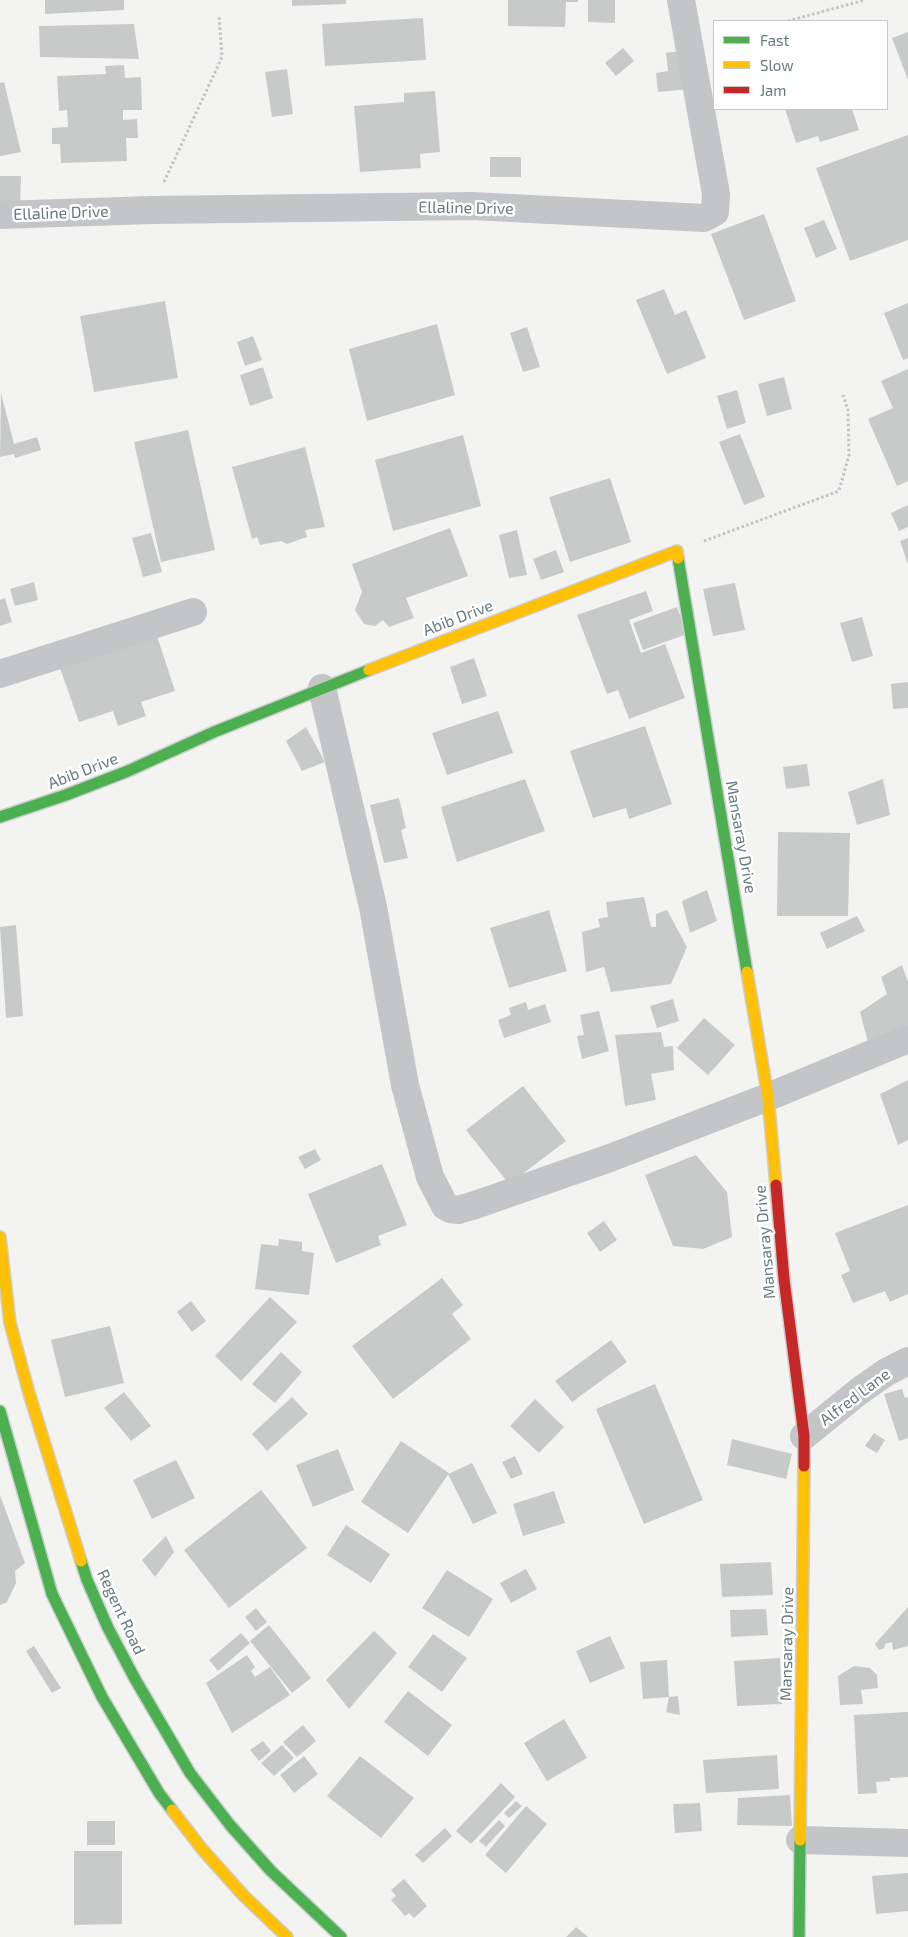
<!DOCTYPE html>
<style>
body{margin:0}
#map{position:relative;width:908px;height:1937px;overflow:hidden;background:#f3f3f2;font-family:"Exo 2",sans-serif}
canvas{display:block}
.legend{position:absolute;left:713px;top:20px;width:175px;height:90px;box-sizing:border-box;background:#fff;border:1px solid #c2cacb;margin:0;padding:6px 9px;list-style:none;font-size:15px;color:#667a7e}
.legend li{display:flex;align-items:center;gap:10px;height:25px}
.legend b{width:25px;border:1px solid #c2cacb}
</style>
<div id="map">
<canvas width="908" height="1937"></canvas>
<ul class="legend">
<li><b style="height:6px;background:#4caf50"></b>Fast</li>
<li><b style="height:6px;background:#ffc107"></b>Slow</li>
<li><b style="height:6px;background:#c62828"></b>Jam</li>
</ul>
</div>
<script>
const ctx = document.querySelector('canvas').getContext('2d');
ctx.lineJoin = 'round';
function fillPath(path, color) {
  ctx.fillStyle = color;
  ctx.fill(path, 'evenodd');
}
function toPath(rows) {
  const path = new Path2D();
  for (const r of rows) {
    path.moveTo(r[0], r[1]);
    for (let i = 2; i < r.length; i += 2) path.lineTo(r[i], r[i + 1]);
  }
  return path;
}
function strokePath(path, color, width, dash) {
  ctx.strokeStyle = color;
  ctx.lineWidth = width;
  ctx.lineCap = dash ? 'butt' : 'round';
  ctx.setLineDash(dash || []);
  ctx.stroke(path);
}
function drawText(font, color, halo, rows, align = 'center') {
  ctx.font = font + ' "Exo 2",sans-serif';
  ctx.lineWidth = 5;
  ctx.setLineDash([]);
  ctx.textBaseline = 'middle';
  ctx.strokeStyle = halo;
  ctx.fillStyle = color;
  for (const [text, x, y, turn = 0] of rows) {
    ctx.save();
    ctx.translate(x, y);
    ctx.rotate((+turn || 0) * Math.PI / 180);
    ctx.textAlign = isNaN(turn) ? turn : align;
    if (halo) ctx.strokeText(text, 0, 0);
    ctx.fillText(text, 0, 0);
    ctx.restore();
  }
}
fillPath(toPath([
 [45,0,124,0,124,10,45,14],
 [292,0,346,0,346,4,292,6],
 [508,0,578,0,578,2,566,2,565,27,508,26],
 [588,0,615,0,615,23,588,22],
 [423,18,426,60,325,66,322,24],
 [134,24,139,59,40,57,39,26],
 [908,32,908,80,892,38],
 [623,48,634,61,616,76,605,63],
 [687,50,690,89,658,92,656,73,668,71,666,53],
 [124,65,125,78,141,77,142,110,123,110,123,120,137,119,138,138,126,138,127,161,61,163,60,144,52,144,52,128,68,127,67,110,59,111,57,76,106,74,105,66],
 [287,69,293,114,272,117,265,72],
 [4,82,21,152,0,156,0,83],
 [435,91,440,152,420,154,421,168,360,172,354,106,404,102,404,93],
 [785,109,852,109,859,130,820,142,818,136,796,143],
 [908,135,908,240,850,261,816,168],
 [490,157,521,157,521,177,490,177],
 [0,176,21,176,20,208,0,208],
 [764,214,796,301,744,320,711,234],
 [824,220,837,249,816,258,804,228],
 [664,289,675,315,686,310,706,358,667,374,636,300],
 [165,301,178,378,94,392,80,316],
 [908,303,908,358,903,360,884,313],
 [437,324,455,395,367,421,349,349],
 [527,327,540,367,523,372,510,333],
 [253,336,262,360,245,366,237,342],
 [263,367,273,398,250,406,240,375],
 [908,369,908,481,897,486,868,419,893,408,881,381],
 [784,377,792,409,767,416,758,384],
 [737,390,746,423,727,429,717,396],
 [1,393,14,444,37,437,41,450,15,458,14,454,0,457],
 [188,430,215,550,161,562,134,442],
 [740,434,765,497,744,505,719,442],
 [463,435,481,506,393,531,375,460],
 [305,447,325,527,305,530,307,537,287,544,281,541,260,545,257,537,252,539,232,467],
 [610,478,631,542,570,562,549,497],
 [908,505,908,527,899,531,891,513],
 [450,528,468,576,406,598,414,618,389,627,383,620,375,626,364,624,355,610,362,592,352,564],
 [517,530,527,575,509,578,499,535],
 [151,533,162,572,143,577,132,538],
 [908,538,908,564,900,541],
 [556,550,564,572,541,580,533,559],
 [34,582,38,600,15,606,10,589],
 [735,583,745,630,713,636,703,589],
 [646,591,653,611,629,620,641,653,665,644,685,698,629,719,618,690,607,694,577,615],
 [5,598,12,622,0,626,0,600],
 [677,607,687,634,643,650,633,623],
 [862,617,873,656,852,662,840,623],
 [157,636,175,691,141,702,146,716,118,726,113,711,79,722,60,668],
 [474,658,487,696,462,704,450,667],
 [908,682,908,708,893,709,891,684],
 [498,711,513,753,447,775,432,733],
 [645,726,672,804,629,819,626,808,593,818,570,751],
 [306,727,325,762,302,771,286,741],
 [807,764,810,786,786,789,783,767],
 [525,779,545,831,457,862,441,807],
 [883,779,890,815,857,825,848,792],
 [399,798,406,828,401,830,408,858,384,863,370,805],
 [778,832,850,833,848,916,777,916],
 [707,890,717,921,690,933,682,901],
 [644,897,651,927,656,927,656,914,667,910,687,947,671,984,611,992,604,967,586,972,582,932,600,927,598,919,608,917,606,902],
 [549,910,567,971,509,988,490,928],
 [857,916,865,931,827,949,820,933],
 [16,925,23,1016,6,1018,0,927],
 [902,965,908,982,908,1033,869,1046,860,1012,887,994,881,977],
 [673,999,679,1021,657,1028,650,1006],
 [526,1002,528,1010,545,1004,551,1022,504,1038,498,1020,511,1015,509,1008],
 [599,1011,609,1051,582,1059,577,1036,584,1035,580,1015],
 [704,1018,735,1045,708,1075,677,1048],
 [661,1032,664,1047,673,1046,674,1070,651,1074,656,1100,625,1106,615,1035],
 [908,1080,908,1140,898,1145,880,1094],
 [523,1086,566,1141,509,1184,466,1130],
 [315,1149,321,1160,305,1169,298,1157],
 [696,1155,727,1192,732,1237,703,1249,673,1246,645,1175],
 [382,1164,407,1225,378,1236,381,1245,336,1263,308,1194],
 [908,1205,908,1294,890,1302,885,1291,853,1303,841,1275,850,1271,835,1233],
 [604,1221,617,1240,600,1252,587,1233],
 [279,1239,302,1242,302,1251,314,1253,309,1295,255,1289,261,1244,278,1246],
 [442,1278,463,1305,452,1314,471,1339,393,1399,352,1346],
 [270,1297,297,1322,241,1381,215,1356],
 [191,1301,206,1321,192,1332,177,1312],
 [110,1326,124,1383,65,1397,51,1340],
 [611,1340,627,1362,572,1402,555,1381],
 [281,1352,302,1372,275,1403,252,1384],
 [655,1384,703,1500,644,1524,596,1409],
 [902,1389,905,1398,908,1397,908,1438,899,1441,884,1394],
 [124,1392,151,1426,131,1441,104,1408],
 [292,1397,308,1414,267,1451,252,1434],
 [535,1399,564,1427,539,1453,510,1426],
 [874,1433,885,1440,877,1453,865,1446],
 [732,1439,792,1454,786,1479,727,1465],
 [401,1441,449,1473,408,1533,361,1502],
 [338,1449,354,1490,313,1507,296,1465],
 [515,1456,523,1474,511,1479,502,1462],
 [176,1460,195,1498,152,1519,133,1480],
 [472,1463,497,1513,473,1524,448,1474],
 [261,1490,307,1548,229,1608,184,1550],
 [554,1491,565,1523,523,1536,513,1504],
 [0,1495,25,1563,15,1571,16,1583,7,1602,0,1605],
 [346,1525,390,1554,371,1583,327,1555],
 [166,1536,174,1552,155,1577,142,1560],
 [771,1562,773,1595,722,1597,720,1564],
 [526,1569,537,1589,511,1603,500,1583],
 [447,1570,493,1599,469,1637,422,1608],
 [908,1607,908,1646,893,1650,892,1642,885,1644,884,1648,879,1650,875,1644],
 [256,1608,267,1622,256,1631,245,1617],
 [766,1609,768,1635,731,1637,730,1610],
 [269,1625,311,1678,292,1693,250,1641],
 [374,1631,397,1653,349,1709,326,1680],
 [241,1633,250,1643,218,1671,209,1660],
 [433,1634,467,1658,442,1692,408,1667],
 [610,1636,625,1668,590,1683,576,1651],
 [34,1646,61,1688,52,1693,26,1651],
 [247,1655,255,1667,251,1671,255,1677,270,1667,290,1695,232,1733,206,1683],
 [780,1658,782,1704,737,1706,734,1661],
 [667,1660,669,1697,643,1699,640,1662],
 [854,1666,870,1668,877,1675,878,1688,861,1690,863,1704,840,1705,838,1676],
 [408,1691,452,1725,428,1756,384,1722],
 [678,1696,680,1715,666,1712,669,1697],
 [908,1712,908,1777,890,1778,890,1781,876,1782,877,1793,858,1794,854,1715],
 [564,1719,587,1758,547,1781,524,1743],
 [303,1725,316,1741,297,1757,283,1742],
 [263,1741,271,1751,259,1761,250,1750],
 [282,1745,294,1758,274,1776,261,1763],
 [777,1755,779,1789,706,1793,703,1760],
 [304,1756,318,1774,294,1793,280,1775],
 [360,1756,414,1798,381,1838,327,1796],
 [501,1783,515,1797,471,1844,456,1831],
 [790,1795,792,1826,737,1825,738,1798],
 [516,1801,522,1806,509,1818,504,1813],
 [700,1803,702,1831,675,1833,673,1804],
 [526,1806,547,1824,506,1873,485,1855],
 [499,1820,505,1826,486,1847,479,1841],
 [87,1821,115,1821,115,1845,87,1845],
 [445,1828,452,1836,423,1863,415,1855],
 [74,1851,122,1851,122,1924,74,1925],
 [908,1873,908,1911,876,1914,872,1876],
 [404,1879,427,1906,414,1918,409,1913,405,1916,391,1900,396,1896,391,1890],
 [576,1927,588,1937,566,1937]
]), '#c8caca');
const fast = toPath([
 [678,558,747,972],
 [0,817,66,795,128,771,214,732,369,670],
 [0,1411,52,1594,102,1697,159,1793,172,1810],
 [81,1561,87,1580,108,1628,135,1679,190,1773,230,1825,271,1871,341,1937],
 [799,1937,800,1840]
]);
const slow = toPath([
 [369,670,677,551,678,558],
 [747,972,768,1097,776,1185],
 [0,1237,10,1323,29,1393,81,1561],
 [172,1810,202,1849,244,1896,287,1937],
 [800,1840,804,1466]
]);
const jam = toPath([
 [776,1185,784,1279,804,1436,804,1466]
]);
strokePath(fast, '#cdcfcf', 14);
strokePath(slow, '#cdcfcf', 14);
strokePath(jam, '#cdcfcf', 14);
strokePath(toPath([
 [788,21,865,0],
 [164,182,222,57,219,15],
 [704,541,839,491,849,455,848,410,843,395]
]), '#c2c3c4', 3, [2.5, 2.5]);
strokePath(toPath([
 [0,215,152,210,472,206,704,218,715,212,716,194,681,0],
 [0,674,193,612],
 [322,688,373,907,405,1085,430,1177,445,1206,450,1209,458,1210,475,1205,610,1158,768,1097,908,1039],
 [804,1436,858,1392,885,1373,908,1361],
 [800,1840,908,1843]
]), '#c3c5c6', 28);
strokePath(fast, '#4caf50', 11);
strokePath(slow, '#ffc107', 11);
strokePath(jam, '#c62828', 11);
drawText('16px', '#667a7e', '#fff', [
 ["Ellaline Drive",466,208,1],
 ["Ellaline Drive",61,213,-2],
 ["Abib Drive",458,618,-21],
 ["Abib Drive",83,771,-21],
 ["Mansaray Drive",741,837,80],
 ["Mansaray Drive",765,1242,-95],
 ["Alfred Lane",855,1397,-37],
 ["Regent Road",121,1612,65],
 ["Mansaray Drive",787,1644,-89]
]);
</script>
